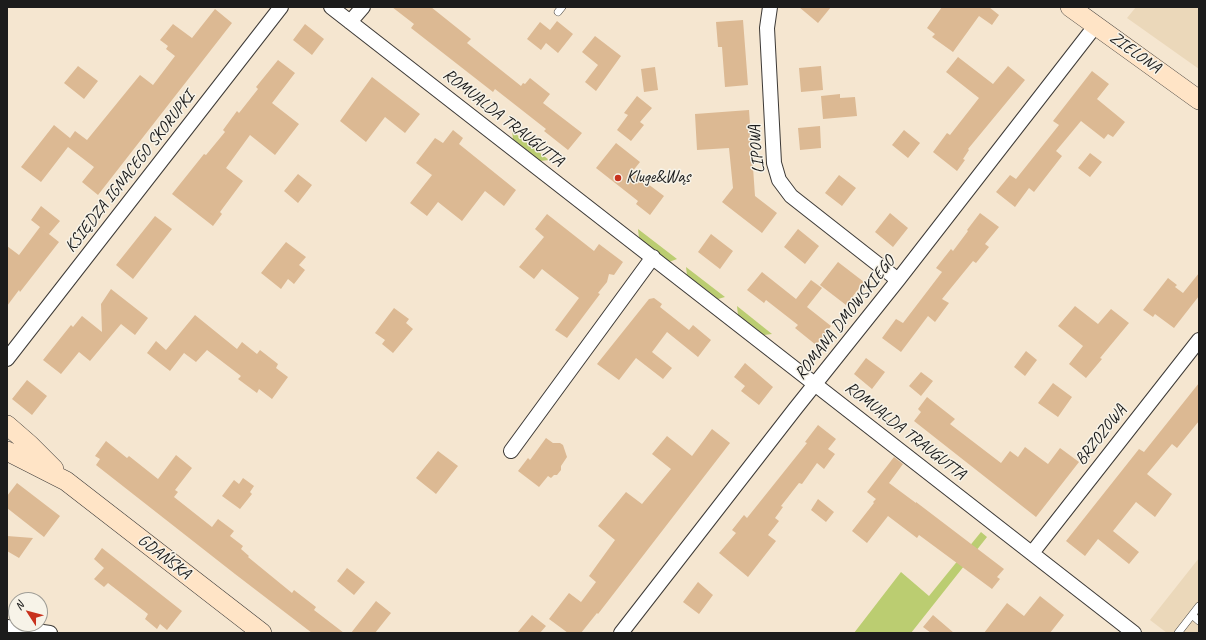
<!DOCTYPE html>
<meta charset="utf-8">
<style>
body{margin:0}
#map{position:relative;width:1206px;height:640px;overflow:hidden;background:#f5e6d0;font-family:Caveat,sans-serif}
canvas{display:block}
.frame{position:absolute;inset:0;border:8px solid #1c1c1c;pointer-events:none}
.north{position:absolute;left:8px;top:592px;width:40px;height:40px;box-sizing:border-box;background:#f7f3e8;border:1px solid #9f9d96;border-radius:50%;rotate:306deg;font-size:11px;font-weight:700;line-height:16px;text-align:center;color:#1c1c1c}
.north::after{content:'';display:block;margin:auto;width:14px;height:18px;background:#c8321e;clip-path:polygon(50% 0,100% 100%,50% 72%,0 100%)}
</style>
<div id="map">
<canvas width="1206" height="640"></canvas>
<div class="frame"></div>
<div class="north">N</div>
</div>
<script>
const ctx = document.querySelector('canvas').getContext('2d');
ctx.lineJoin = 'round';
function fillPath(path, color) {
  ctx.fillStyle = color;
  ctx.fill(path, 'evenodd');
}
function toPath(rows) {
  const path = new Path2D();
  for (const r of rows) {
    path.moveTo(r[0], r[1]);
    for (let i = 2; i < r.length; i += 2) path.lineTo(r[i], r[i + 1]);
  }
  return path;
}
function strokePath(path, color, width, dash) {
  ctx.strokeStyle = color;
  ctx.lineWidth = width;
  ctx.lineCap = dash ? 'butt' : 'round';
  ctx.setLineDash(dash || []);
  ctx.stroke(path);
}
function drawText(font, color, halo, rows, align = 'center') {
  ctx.font = font + ' Caveat,sans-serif';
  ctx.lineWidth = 3;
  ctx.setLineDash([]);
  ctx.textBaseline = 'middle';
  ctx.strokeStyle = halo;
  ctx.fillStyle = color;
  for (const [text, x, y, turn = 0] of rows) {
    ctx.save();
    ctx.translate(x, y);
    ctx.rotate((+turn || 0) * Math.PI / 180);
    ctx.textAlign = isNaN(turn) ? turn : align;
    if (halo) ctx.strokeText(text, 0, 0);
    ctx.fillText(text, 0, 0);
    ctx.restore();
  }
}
fillPath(toPath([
 [1136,7,1199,7,1199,69,1127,18],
 [1199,558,1199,633,1167,633,1150,620]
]), '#ebd8ba');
fillPath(toPath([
 [512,131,549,160,540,161,513,139],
 [638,229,677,259,669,262,639,238],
 [686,267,725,297,718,299,687,275],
 [737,306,772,334,764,335,738,315],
 [981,532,987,537,911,633,854,633,901,572,929,596]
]), '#bbcd71');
fillPath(toPath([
 [392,7,431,7,471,39,467,43,521,86,523,83,525,84,530,78,550,94,543,103,582,133,568,150,544,131,546,129,495,89,493,92,411,28,414,24],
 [799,7,831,7,818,23],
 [942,7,989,7,999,15,992,25,979,16,953,52,932,37,935,34,927,28],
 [215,9,232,23,98,195,82,182,94,167,68,147,41,182,21,167,54,125,70,138,75,131,87,140,140,75,153,85,175,56,166,49,168,46,160,40,173,24,192,38],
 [743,20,748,85,725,87,722,47,718,47,716,22],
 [557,21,573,34,558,53,546,43,541,50,527,39,540,22,550,30],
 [305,24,324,39,312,55,293,40],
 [595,36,621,56,596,91,585,82,598,65,582,52],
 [958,57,993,84,1008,66,1025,80,968,149,969,150,963,159,965,160,957,171,933,152,947,133,950,135,979,98,946,72],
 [278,60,295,73,272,103,299,124,275,155,250,135,226,168,243,181,220,212,222,214,213,226,172,194,204,154,206,155,225,132,223,130,237,111,239,113,258,89,256,87],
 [78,66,98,81,84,99,64,83],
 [821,66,823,90,801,92,799,68],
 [655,67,658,90,644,92,641,69],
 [1092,71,1109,84,1097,99,1125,122,1113,137,1108,134,1104,139,1081,121,1056,151,1062,156,1034,192,1029,188,1015,207,996,192,1010,175,1016,179,1059,125,1053,121],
 [372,77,420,114,405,133,385,117,366,142,340,121],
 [840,94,840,98,855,97,857,116,823,119,821,96],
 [637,96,652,108,640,122,644,125,631,141,617,130,628,115,624,113],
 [749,110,755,196,777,213,762,233,722,202,733,188,729,148,697,150,695,114],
 [820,126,821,148,800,150,798,128],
 [453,130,463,138,459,144,516,190,504,206,485,191,462,221,438,202,427,216,410,203,432,175,416,163,435,138,443,143],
 [904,130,920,143,908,158,892,145],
 [616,143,640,162,632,172,664,196,650,215,636,204,638,201,596,168],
 [1090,153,1102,162,1090,177,1078,168],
 [298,174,312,185,298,203,284,191],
 [839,175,856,188,842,206,825,193],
 [41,206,60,221,49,234,31,220],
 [890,213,908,228,893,247,875,232],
 [980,213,999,227,985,244,989,247,976,263,973,261,942,299,949,303,935,322,928,316,901,352,882,338,896,319,903,323,942,272,936,268,951,249,953,251,968,231,967,230],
 [547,214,594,251,599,244,623,262,614,275,609,274,607,282,598,293,600,294,567,338,555,330,579,298,542,269,534,279,519,267,544,237,535,229],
 [155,216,172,229,133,279,116,265],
 [40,227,59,242,20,292,19,290,7,306,7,246,19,255],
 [798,229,819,246,805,264,784,247],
 [711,234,733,251,720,269,698,252],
 [286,242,306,257,299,265,305,270,294,284,288,279,281,289,261,273],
 [838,262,864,282,846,305,820,285],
 [762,272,796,299,811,280,822,288,807,307,831,326,816,345,795,328,798,325,766,300,764,303,747,290],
 [1199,273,1199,296,1174,328,1155,314,1153,317,1143,310,1168,278,1177,285,1175,287,1183,293],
 [111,289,148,318,135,335,121,324,90,361,79,352,61,374,43,360,71,325,73,327,82,316,102,332,101,304],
 [654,298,662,304,660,307,689,330,693,325,711,340,698,357,667,332,652,352,672,368,663,379,636,358,619,380,597,364,649,299],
 [1075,306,1098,324,1111,309,1129,323,1100,358,1102,359,1086,378,1069,364,1083,346,1058,326],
 [394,308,409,319,406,323,413,329,393,353,382,344,385,340,375,333],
 [195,315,237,349,242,342,257,354,260,350,278,364,276,368,288,377,272,399,259,389,257,393,238,379,241,376,207,350,196,362,184,353,170,371,147,353,156,341,166,350],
 [1026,351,1037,360,1025,376,1014,367],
 [866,358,885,372,872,389,854,374],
 [745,363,773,387,759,405,741,391,745,386,734,377],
 [921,372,933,381,921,396,909,386],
 [27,380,47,396,32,415,12,399],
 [1053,383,1072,397,1058,417,1038,403],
 [1199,383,1199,421,1177,448,1172,444,1147,474,1172,494,1155,517,1136,502,1113,531,1139,552,1129,564,1098,539,1085,556,1066,541,1139,449,1144,452],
 [927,397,955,419,950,424,1001,463,1010,451,1018,457,1025,447,1048,464,1060,448,1079,462,1036,517,914,421,921,412,918,409],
 [818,425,836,439,828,449,835,454,824,469,817,463,802,484,799,483,781,506,783,507,775,518,779,521,768,535,776,541,748,577,719,553,736,533,732,530,744,515,747,518,807,443,805,442],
 [712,429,730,443,598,614,597,613,581,633,568,633,549,619,569,593,581,602,596,582,589,576,615,540,598,526,626,492,642,504,671,469,652,454,667,436,692,456],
 [546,438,553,443,560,443,563,445,567,457,561,466,561,470,557,475,554,475,551,478,548,476,539,487,518,471,528,458,530,460],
 [106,441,127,458,129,456,158,479,176,455,192,468,175,490,178,492,174,497,212,527,218,519,234,531,230,536,243,546,241,549,249,556,248,557,292,593,294,590,316,607,314,610,344,633,312,633,235,574,96,465,100,459,95,456],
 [438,451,458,466,436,494,416,478],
 [894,457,903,464,889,483,916,503,916,502,1004,569,997,577,1000,579,992,589,919,535,917,538,888,516,867,543,852,531,874,503,873,502,876,499,867,492],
 [243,478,254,486,250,492,252,494,240,509,222,496,234,480,239,484],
 [17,483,60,516,44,537,7,508,7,496],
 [818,499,834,512,826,522,811,510],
 [7,536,33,538,19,558,7,551],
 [102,548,182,611,167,630,160,624,157,629,145,619,148,614,108,583,104,587,94,579,104,568,94,559],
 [347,568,365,582,354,595,337,581],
 [698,582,713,595,699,614,683,602],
 [1040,596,1064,615,1050,633,984,633,1007,603,1024,616],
 [376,601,391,613,375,633,351,633],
 [532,615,546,626,540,633,517,633],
 [933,615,954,633,931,633,923,627]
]), '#dcb993');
const lane = toPath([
 [558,12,562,7],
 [1192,615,1199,621],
 [1178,633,1199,606]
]);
const street = toPath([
 [331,7,1134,633],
 [770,7,767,28,774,163,779,180,791,196,898,280],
 [350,22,363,7],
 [7,359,281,7],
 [511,451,653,257],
 [1032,553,1199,340],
 [7,627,50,633],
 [621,633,795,409,898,280,1096,25]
]);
const secondary = toPath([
 [1070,7,1199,100],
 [7,425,30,445,54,469],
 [7,451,66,481,262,633]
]);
strokePath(lane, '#3d3a37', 8);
strokePath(street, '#3d3a37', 16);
strokePath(secondary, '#3d3a37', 20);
strokePath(lane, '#fff', 7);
strokePath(street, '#fff', 14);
strokePath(secondary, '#ffe4c6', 19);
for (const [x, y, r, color] of [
 [618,178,4,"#c8321e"]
]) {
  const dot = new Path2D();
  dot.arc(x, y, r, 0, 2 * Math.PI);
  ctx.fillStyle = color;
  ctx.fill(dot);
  strokePath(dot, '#f7f3e8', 1.5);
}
drawText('17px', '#1c1c1c', '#f7f3e8', [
 ["ZIELONA",1135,53,36],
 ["ROMUALDA TRAUGUTTA",503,118,38],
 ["LIPOWA",757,149,-96],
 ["KSIĘDZA IGNACEGO SKORUPKI",130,172,-52],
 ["ROMANA DMOWSKIEGO",845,318,-52],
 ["ROMUALDA TRAUGUTTA",905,431,38],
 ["BRZOZOWA",1101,435,-52],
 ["GDAŃSKA",164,557,38]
]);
drawText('17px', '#1c1c1c', '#f7f3e8', [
 ["Kluge&Wąs",626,178]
], 'left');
</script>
